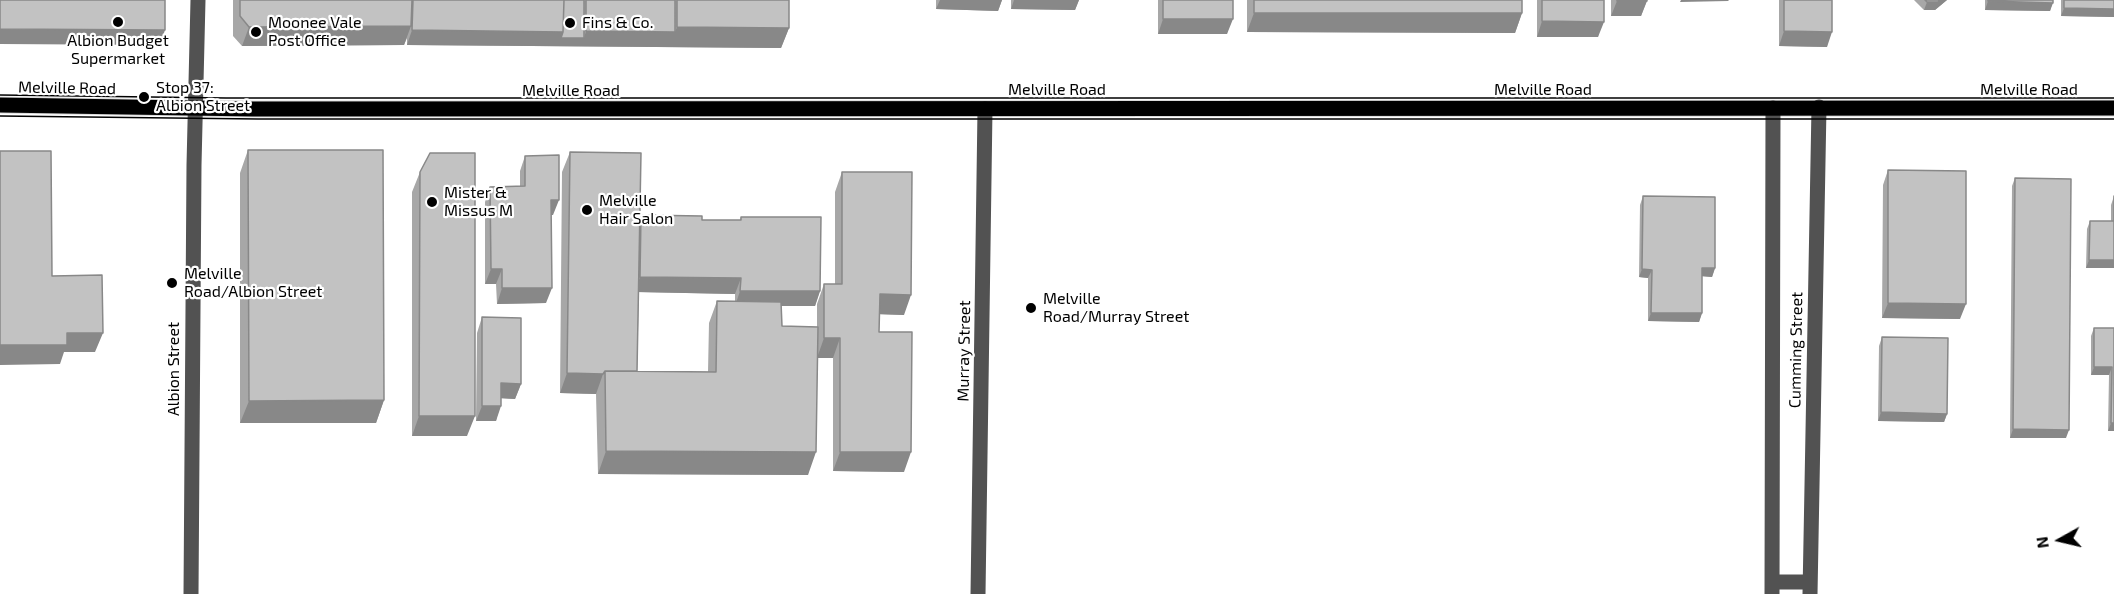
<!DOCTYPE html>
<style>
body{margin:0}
#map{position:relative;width:2114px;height:594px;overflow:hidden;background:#fff;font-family:"Exo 2",sans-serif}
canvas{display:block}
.north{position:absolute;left:2030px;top:510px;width:60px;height:60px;-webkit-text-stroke:4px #fff;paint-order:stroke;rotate:262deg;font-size:16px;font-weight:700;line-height:24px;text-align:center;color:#000}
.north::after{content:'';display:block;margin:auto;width:21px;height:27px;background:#000;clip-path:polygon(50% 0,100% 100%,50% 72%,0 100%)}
</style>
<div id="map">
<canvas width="2114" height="594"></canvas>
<div class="north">N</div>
</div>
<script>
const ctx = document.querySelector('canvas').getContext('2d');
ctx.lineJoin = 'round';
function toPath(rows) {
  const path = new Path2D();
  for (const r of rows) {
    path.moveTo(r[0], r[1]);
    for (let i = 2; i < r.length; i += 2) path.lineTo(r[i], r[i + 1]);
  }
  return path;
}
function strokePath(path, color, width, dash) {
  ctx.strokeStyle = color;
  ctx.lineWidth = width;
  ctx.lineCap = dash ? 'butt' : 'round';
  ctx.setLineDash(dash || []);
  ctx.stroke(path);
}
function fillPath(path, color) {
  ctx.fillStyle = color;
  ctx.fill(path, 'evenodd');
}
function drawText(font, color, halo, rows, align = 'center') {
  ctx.font = font + ' "Exo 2",sans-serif';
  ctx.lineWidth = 4.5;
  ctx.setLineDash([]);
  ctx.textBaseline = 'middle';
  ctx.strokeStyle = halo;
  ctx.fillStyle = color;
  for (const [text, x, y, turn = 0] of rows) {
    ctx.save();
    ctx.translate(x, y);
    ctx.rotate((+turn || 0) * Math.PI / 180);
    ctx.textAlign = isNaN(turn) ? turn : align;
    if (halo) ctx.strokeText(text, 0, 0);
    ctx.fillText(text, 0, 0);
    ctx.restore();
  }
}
const major = toPath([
 [0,105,253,109,2114,108]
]);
strokePath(major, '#dbdbdb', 17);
strokePath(toPath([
 [1773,582,1810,582],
 [191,594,194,165,198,0],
 [978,594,985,109],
 [1772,594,1773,108],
 [1810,594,1819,107]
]), '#525252', 15);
strokePath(major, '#000', 15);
strokePath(toPath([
 [0,95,226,98,2114,98],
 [0,116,258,119,2114,119]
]), '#000', 1.5);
fillPath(toPath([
 [233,0,789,0,789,28,781,48,407,45,407,38,404,45,242,46,233,36],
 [936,0,1002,0,998,11,936,9],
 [1011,0,1079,0,1075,10,1011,9],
 [1158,0,1233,0,1227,34,1158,34],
 [1247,0,1522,0,1522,13,1515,33,1247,32],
 [1537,0,1604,0,1598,37,1537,37],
 [1611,0,1647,0,1641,16,1611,16],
 [1779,0,1832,0,1827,47,1779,46],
 [1914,0,1947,0,1935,10,1924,10],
 [1985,0,2053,0,2050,11,1985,10],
 [2061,0,2114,0,2114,17,2061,16],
 [248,150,384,400,376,423,240,423,240,173],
 [570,152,640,219,641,215,702,220,740,220,741,217,820,291,815,306,781,306,782,326,817,327,817,304,824,284,835,284,835,192,842,172,904,315,880,314,879,332,904,472,833,471,833,358,818,358,808,475,598,474,596,394,560,393,562,172],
 [639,292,735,294,735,301,717,301,709,323,708,372,637,371],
 [525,156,553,215,551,215,546,303,497,304,496,284,485,284,485,202,490,187,520,186,520,171],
 [1888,170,1960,319,1882,318,1883,185],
 [420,172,467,436,412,436,412,192],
 [2015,178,2066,438,2010,438,2012,186],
 [1643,196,1715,268,1712,277,1702,276,1702,313,1699,322,1648,321,1648,278,1639,277,1640,205],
 [2114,196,2114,268,2086,268,2087,229,2090,221,2111,221,2111,205],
 [482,317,521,384,515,399,501,398,496,421,476,421,477,333],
 [2094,328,2114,328,2114,431,2108,431,2109,375,2091,375,2091,336],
 [1882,337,1947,414,1944,422,1878,421,1879,346]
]), '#a7a7a7');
fillPath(toPath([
 [940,0,1002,0,998,11,936,9],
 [1014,0,1079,0,1075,10,1011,9],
 [1681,0,1729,0,1728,1,1680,2],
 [1940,0,1947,0,1935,10,1924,10,1927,2],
 [1617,1,1647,1,1641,16,1611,16],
 [1988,1,2053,3,2050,11,1985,10],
 [2064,8,2114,9,2114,17,2061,16],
 [1254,13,1522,13,1515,33,1247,32],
 [1163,19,1233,19,1227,34,1158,34],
 [1542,21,1604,22,1598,37,1537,37],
 [411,26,404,45,242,46,249,27],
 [677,27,789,28,781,48,407,45,412,30,563,32,584,38,586,31,675,32],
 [0,29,165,30,160,45,0,44],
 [1784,31,1832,32,1827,47,1779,46],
 [551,200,559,200,553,215,546,215],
 [2089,260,2114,260,2114,268,2086,268],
 [1702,268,1715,268,1712,277,1699,276],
 [491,269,502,269,496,284,485,284],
 [1642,269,1652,270,1648,278,1639,277],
 [640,277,741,278,735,294,635,292],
 [502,288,552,288,546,303,497,304],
 [740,291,820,291,815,306,735,306],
 [880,294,911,295,904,315,872,314],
 [1888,303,1966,304,1960,319,1882,318],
 [1651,313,1702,313,1699,322,1648,321],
 [67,333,103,333,95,352,64,352,60,364,0,365,0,345],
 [824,338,840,338,833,358,817,358],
 [2094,367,2112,367,2109,375,2091,375],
 [567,373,603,374,596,394,560,393],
 [501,383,521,384,515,399,496,398],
 [384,400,376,423,240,423,249,401],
 [482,406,501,406,496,421,476,421],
 [1881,412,1947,414,1944,422,1878,421],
 [419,416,475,416,467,436,412,436],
 [2111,423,2114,423,2114,431,2108,431],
 [2013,429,2069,430,2066,438,2010,438],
 [606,451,816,452,808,475,598,474],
 [840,452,911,452,904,472,833,471]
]), '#888');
const building = toPath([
 [0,0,165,0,165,30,0,29,0,0],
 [240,0,412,0,411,26,249,27,240,16,240,0],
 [413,0,564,0,563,32,412,30,413,0],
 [564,0,584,0,584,38,561,38,563,32,564,0],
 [586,0,675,0,675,32,586,31,586,0],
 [677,0,789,0,789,28,677,27,677,0],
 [1163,0,1233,0,1233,19,1163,19,1163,0],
 [1254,0,1522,0,1522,13,1254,13,1254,0],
 [1542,0,1604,0,1604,22,1542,21,1542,0],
 [1617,0,1647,0,1647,1,1617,1,1617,0],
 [1784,0,1832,0,1832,32,1784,31,1784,0],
 [1925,0,1940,0,1938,2,1927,2,1925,0],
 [1988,0,2053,0,2053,3,1988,1,1988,0],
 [2064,0,2114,0,2114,9,2064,8,2064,0],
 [248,150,383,150,384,400,249,401,248,150],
 [0,151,51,151,52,276,102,275,103,333,67,333,67,345,0,345,0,151],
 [570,152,641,153,637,371,605,371,603,374,567,373,570,152],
 [430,153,475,153,475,416,419,416,420,172,430,153],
 [559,155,559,200,551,200,552,288,502,288,502,269,491,269,490,187,525,186,525,156,559,155],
 [1888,170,1966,171,1966,304,1888,303,1888,170],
 [842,172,912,172,911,295,880,294,879,332,912,332,911,452,840,452,840,338,824,338,824,284,842,284,842,172],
 [2015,178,2071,179,2069,430,2013,429,2015,178],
 [1643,196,1715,197,1715,268,1702,268,1702,313,1651,313,1652,270,1642,269,1643,196],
 [2114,196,2114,260,2089,260,2090,221,2114,221,2114,196],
 [641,215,702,216,702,220,741,220,741,217,821,217,820,291,740,291,741,278,640,277,641,215],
 [717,301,781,302,782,326,818,327,816,452,606,451,605,371,716,372,717,301],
 [482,317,521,318,521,384,501,383,501,406,482,406,482,317],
 [2094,328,2114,328,2114,423,2111,423,2112,367,2094,367,2094,328],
 [1882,337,1948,338,1947,414,1881,412,1882,337]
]);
fillPath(building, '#c2c2c2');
strokePath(building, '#888', 1.5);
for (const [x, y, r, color] of [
 [118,22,6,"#000"],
 [570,23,6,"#000"],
 [256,32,6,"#000"],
 [144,97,6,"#000"],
 [432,202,6,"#000"],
 [587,210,6,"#000"],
 [172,283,6,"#000"],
 [1031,308,6,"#000"]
]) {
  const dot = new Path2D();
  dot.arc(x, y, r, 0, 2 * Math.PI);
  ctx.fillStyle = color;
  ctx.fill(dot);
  strokePath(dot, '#fff', 2);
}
drawText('16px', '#000', '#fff', [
 ["Moonee Vale",268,23],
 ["Post Office",268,41],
 ["Fins & Co.",582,23],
 ["Albion Budget",118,41,"center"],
 ["Supermarket",118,59,"center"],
 ["Stop 37:",156,88],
 ["Albion Street",156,106],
 ["Mister &",444,193],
 ["Missus M",444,211],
 ["Melville",599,201],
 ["Hair Salon",599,219],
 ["Melville",184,274],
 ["Road/Albion Street",184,292],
 ["Melville",1043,299],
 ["Road/Murray Street",1043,317]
], 'left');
drawText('16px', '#000', '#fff', [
 ["Melville Road",67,88,1],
 ["Melville Road",1057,90],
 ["Melville Road",1543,90],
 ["Melville Road",2029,90],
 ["Melville Road",571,91],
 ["Cumming Street",1796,350,-89],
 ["Murray Street",964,351,-89],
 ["Albion Street",174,369,-90]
]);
</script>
